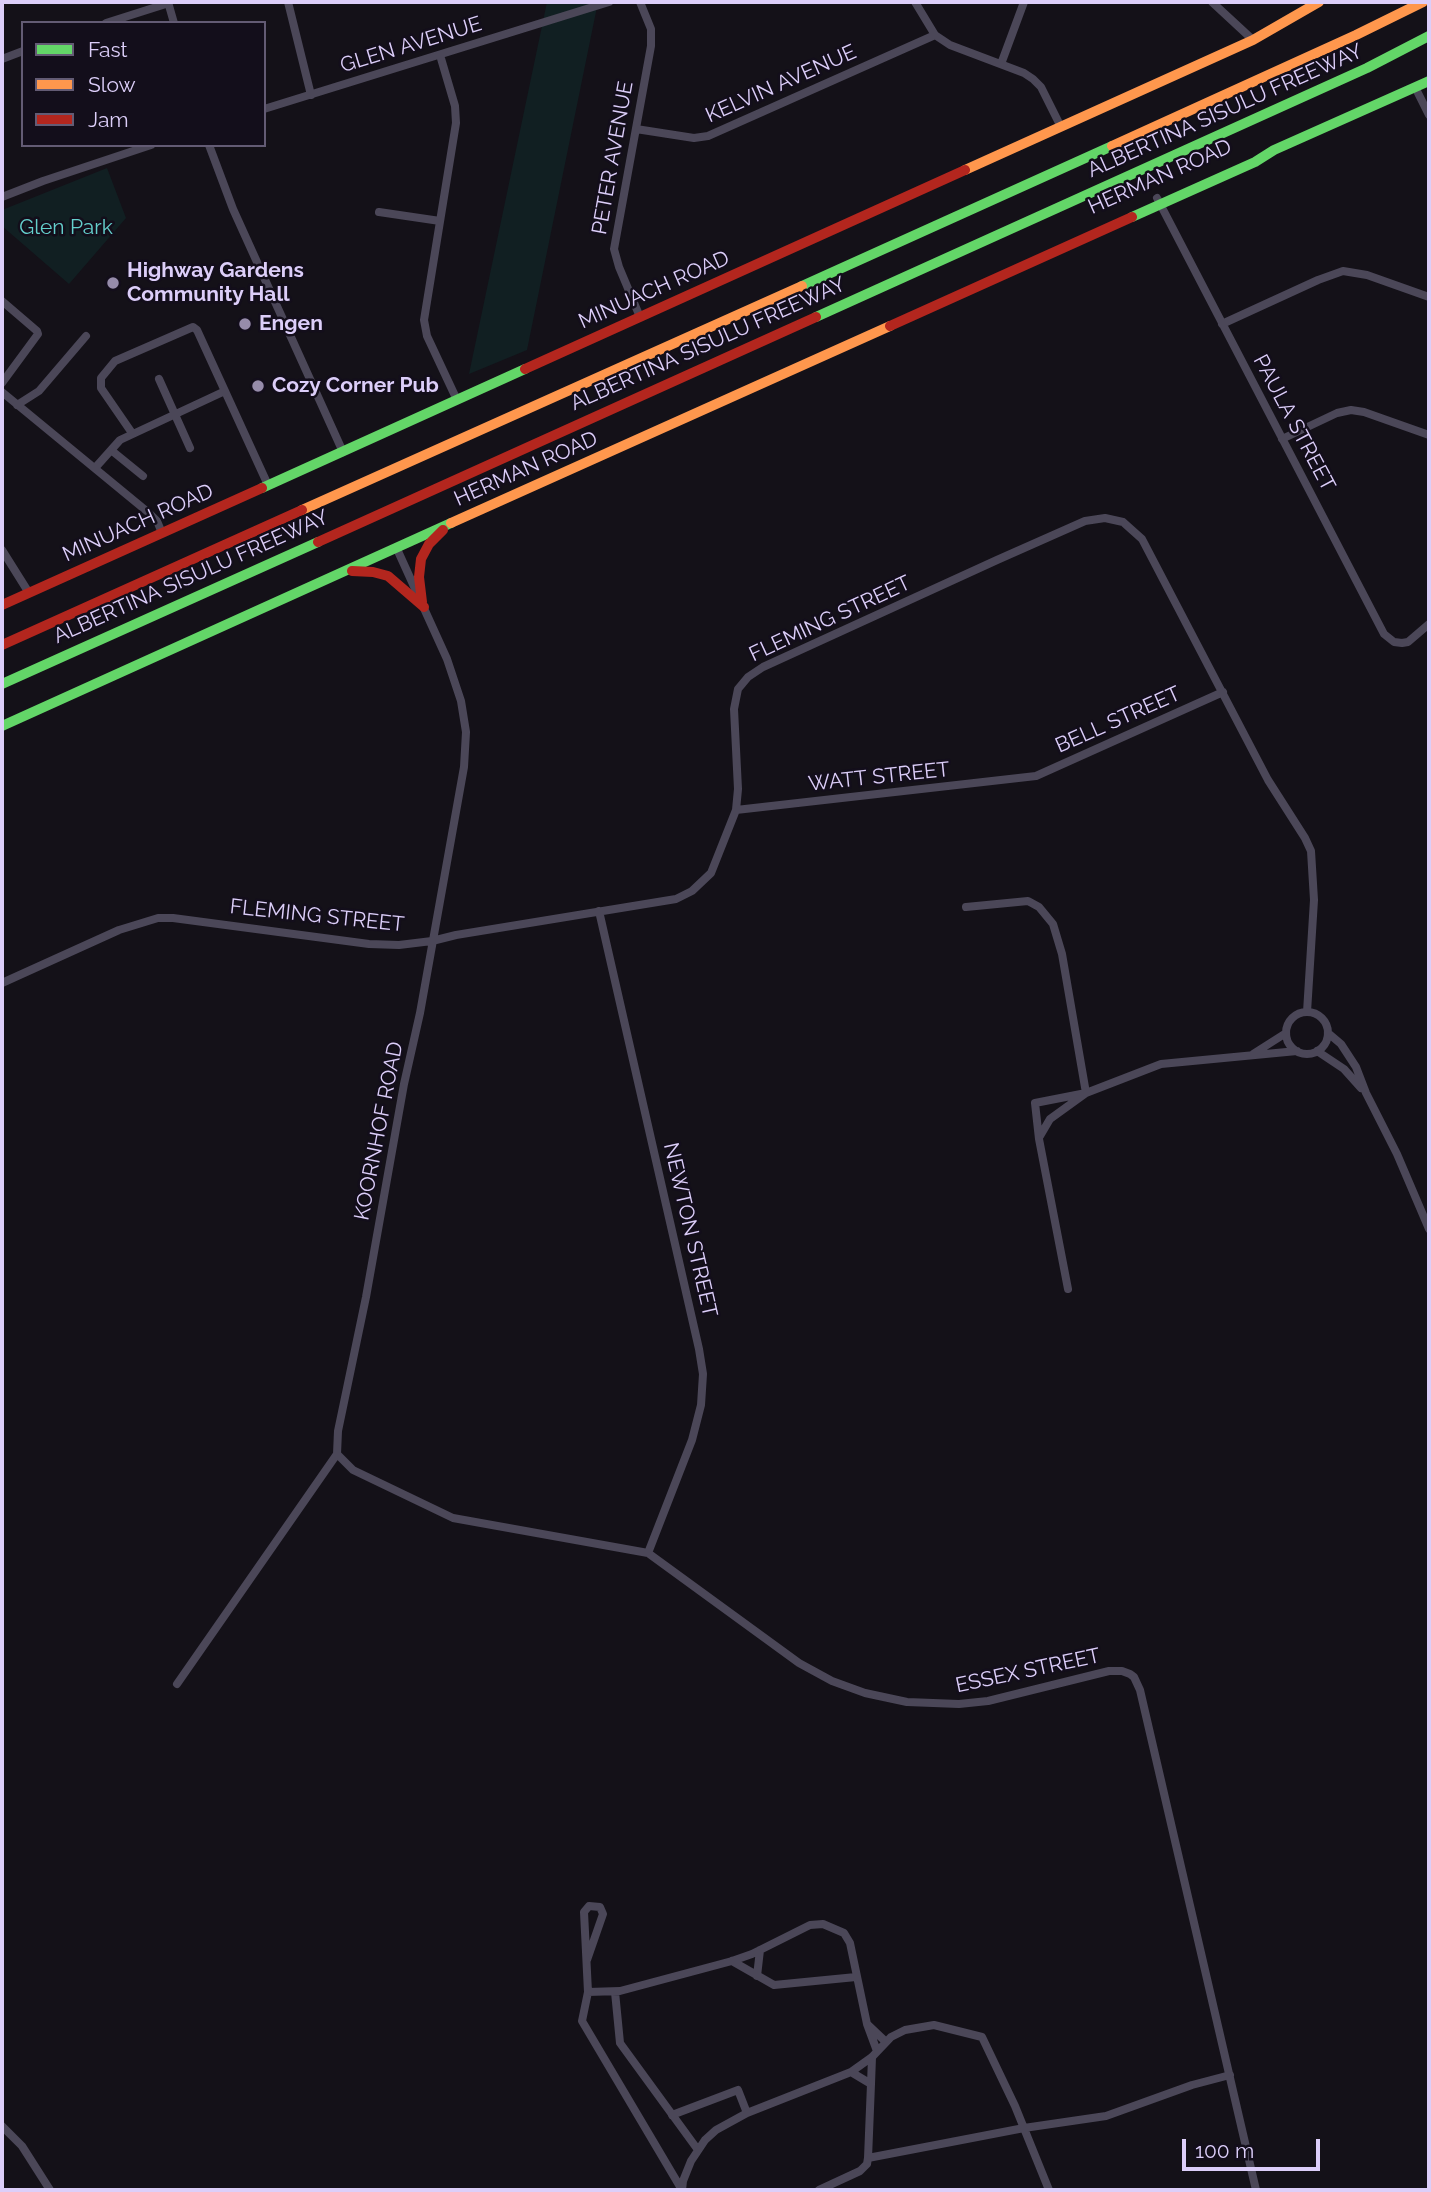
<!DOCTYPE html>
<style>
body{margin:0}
#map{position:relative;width:1431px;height:2192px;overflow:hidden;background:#141118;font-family:Raleway,sans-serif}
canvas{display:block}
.frame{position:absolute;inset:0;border:4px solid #dccef9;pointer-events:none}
.legend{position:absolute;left:21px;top:21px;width:245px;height:126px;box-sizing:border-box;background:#130e1b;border:2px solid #635b74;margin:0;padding:9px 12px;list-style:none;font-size:21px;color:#dccef9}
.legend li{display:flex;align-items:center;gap:14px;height:35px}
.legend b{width:35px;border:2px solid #635b74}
.scale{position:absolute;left:1182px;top:2139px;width:138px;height:32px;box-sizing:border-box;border:4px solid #dccef9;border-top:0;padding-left:9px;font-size:21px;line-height:24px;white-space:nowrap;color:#dccef9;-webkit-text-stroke:5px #130e1b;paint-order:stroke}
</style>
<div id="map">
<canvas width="1431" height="2192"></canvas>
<div class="frame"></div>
<ul class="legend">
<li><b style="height:9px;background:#63d668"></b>Fast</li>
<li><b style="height:9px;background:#ff974d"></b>Slow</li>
<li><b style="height:9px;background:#b3261e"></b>Jam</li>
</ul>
<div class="scale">100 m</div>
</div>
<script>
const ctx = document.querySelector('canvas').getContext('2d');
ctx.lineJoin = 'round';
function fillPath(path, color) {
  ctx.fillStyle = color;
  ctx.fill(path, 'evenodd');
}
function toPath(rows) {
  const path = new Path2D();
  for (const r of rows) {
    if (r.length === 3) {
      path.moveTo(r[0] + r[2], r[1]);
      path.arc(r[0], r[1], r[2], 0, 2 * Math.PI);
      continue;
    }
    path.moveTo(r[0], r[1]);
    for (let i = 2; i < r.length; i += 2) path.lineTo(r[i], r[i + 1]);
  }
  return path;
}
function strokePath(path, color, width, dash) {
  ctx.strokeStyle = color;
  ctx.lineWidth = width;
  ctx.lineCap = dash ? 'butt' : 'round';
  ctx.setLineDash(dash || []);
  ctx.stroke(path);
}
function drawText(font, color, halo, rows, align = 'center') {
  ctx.font = font + ' Raleway,sans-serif';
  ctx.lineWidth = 5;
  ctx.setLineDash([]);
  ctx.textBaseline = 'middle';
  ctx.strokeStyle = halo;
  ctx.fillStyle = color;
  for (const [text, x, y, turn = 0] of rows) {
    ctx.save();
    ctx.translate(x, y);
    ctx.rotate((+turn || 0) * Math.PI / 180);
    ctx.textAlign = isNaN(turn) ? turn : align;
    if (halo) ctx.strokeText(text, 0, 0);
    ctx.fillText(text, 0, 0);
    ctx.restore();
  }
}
fillPath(toPath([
 [547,2,598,2,527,350,469,374],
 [107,168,126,218,69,284,2,226,2,210]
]), '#111f22');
strokePath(toPath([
 [168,2,174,23],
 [288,2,311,95],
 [915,2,935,35,950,45,1024,73,1033,79,1041,87,1061,127],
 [1212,2,1253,40],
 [106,23,169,3],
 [440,55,455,106,456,123,424,320,427,336,457,400],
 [2,59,23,51],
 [1001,64,1024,2],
 [1415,87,1429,115],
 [264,109,609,2],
 [636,129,694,138,708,136,935,35],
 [209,145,233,209,343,452],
 [2,197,43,181,151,145],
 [1157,198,1384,634,1394,642,1402,643,1408,642,1429,624],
 [379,212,440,221],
 [2,301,37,331,38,334,2,383],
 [640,317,619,267,614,249,651,46,651,29,640,2],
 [1222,324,1318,280,1343,271,1367,275,1429,297],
 [159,379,190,448],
 [2,392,149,513,157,521,162,533],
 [17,405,39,391,86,336],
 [132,433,101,388,101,378,115,361,193,327,197,330,268,485],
 [1282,439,1337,413,1351,410,1364,412,1429,435],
 [111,450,143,476],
 [95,468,120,440,225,391],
 [2,550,29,593],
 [736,810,1036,776,1223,692],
 [966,907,1028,901,1039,907,1053,924,1062,954,1086,1093,1050,1119,1040,1136],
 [599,911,699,1349,703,1374,701,1405,692,1440,648,1553],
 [2,983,119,930,158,918,173,918,369,944,399,945,432,941,456,935,676,899,692,891,711,873,736,810,738,789,734,709,738,689,748,677,763,667,997,560,1085,521,1105,518,1123,522,1142,539,1268,780,1305,838,1311,851,1314,900,1307,1012],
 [1307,1033,21],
 [1328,1033,1341,1044,1356,1067,1366,1093,1397,1154,1429,1229],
 [1317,1051,1344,1069,1361,1088],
 [1253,1054,1286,1033],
 [1068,1289,1039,1139,1035,1103,1086,1093,1161,1064,1297,1051],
 [337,1454,353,1470,453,1518,648,1553,799,1663,832,1681,865,1693,907,1702,959,1704,988,1701,1109,1671,1122,1671,1130,1674,1134,1677,1140,1690,1256,2190],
 [177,1684,337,1454,338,1431,366,1297,404,1084,420,1013,464,767,466,732,461,701,447,659,397,549],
 [587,1960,603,1914,600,1907,589,1906,584,1912,588,1992,582,2021,682,2190],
 [732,1961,774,1985,856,1977],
 [757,1976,760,1950],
 [588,1992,620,1991,732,1961,752,1954,810,1925,823,1924,844,1933,850,1943,867,2024,877,2051],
 [615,1992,620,2043,698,2150],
 [868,2025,886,2042],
 [851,2072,872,2057,891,2037,905,2030,934,2025,982,2037,1015,2106,1049,2190],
 [871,2084,872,2057],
 [672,2115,738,2090,747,2113],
 [2,2126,22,2146,50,2190],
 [682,2190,683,2181,691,2161,705,2140,716,2130,747,2113,851,2072,871,2084,868,2158],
 [819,2190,860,2171,867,2164,868,2158,1024,2128,1106,2116,1192,2085,1230,2075]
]), '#4b4758', 8);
strokePath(toPath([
 [1132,217,1255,162,1274,150,1429,81],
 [802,286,1112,146],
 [816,317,1367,68,1429,36],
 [262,488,525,369],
 [2,684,318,542],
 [2,726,451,523]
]), '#63d668', 10);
strokePath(toPath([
 [1112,146,1356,35,1423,2],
 [965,170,1253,40,1319,2],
 [302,510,802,286],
 [451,523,890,326]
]), '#ff974d', 10);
strokePath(toPath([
 [890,326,1132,217],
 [525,369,965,170],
 [318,542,816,317],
 [352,571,373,572,388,576,424,607],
 [422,602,419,577,421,559,429,544,443,530],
 [2,605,262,488],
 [2,645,302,510]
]), '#b3261e', 10);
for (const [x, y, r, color] of [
 [113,283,7,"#968caa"],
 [245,324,7,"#968caa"],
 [258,386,7,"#968caa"]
]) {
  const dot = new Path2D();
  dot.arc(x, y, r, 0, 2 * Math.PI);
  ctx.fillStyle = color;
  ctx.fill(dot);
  strokePath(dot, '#130e1b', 2.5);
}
drawText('21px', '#dccef9', '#130e1b', [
 ["GLEN AVENUE",411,45,-17],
 ["KELVIN AVENUE",781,84,-24],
 ["ALBERTINA SISULU FREEWAY",1225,111,-24],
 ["PETER AVENUE",613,158,-80],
 ["HERMAN ROAD",1160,177,-24],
 ["MINUACH ROAD",654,290,-24],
 ["ALBERTINA SISULU FREEWAY",708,344,-24],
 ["PAULA STREET",1294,423,62],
 ["HERMAN ROAD",526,469,-24],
 ["MINUACH ROAD",138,523,-24],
 ["ALBERTINA SISULU FREEWAY",191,577,-24],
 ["FLEMING STREET",830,619,-25],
 ["BELL STREET",1118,720,-24],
 ["WATT STREET",879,777,-6],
 ["FLEMING STREET",317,916,6],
 ["KOORNHOF ROAD",379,1131,-79],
 ["NEWTON STREET",690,1230,77],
 ["ESSEX STREET",1028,1671,-12]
]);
drawText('21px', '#64cfcc', '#130e1b', [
 ["Glen Park",66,228]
]);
drawText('bold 21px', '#dccef9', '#130e1b', [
 ["Highway Gardens",127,271],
 ["Community Hall",127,295],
 ["Engen",259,324],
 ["Cozy Corner Pub",272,386]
], 'left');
</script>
